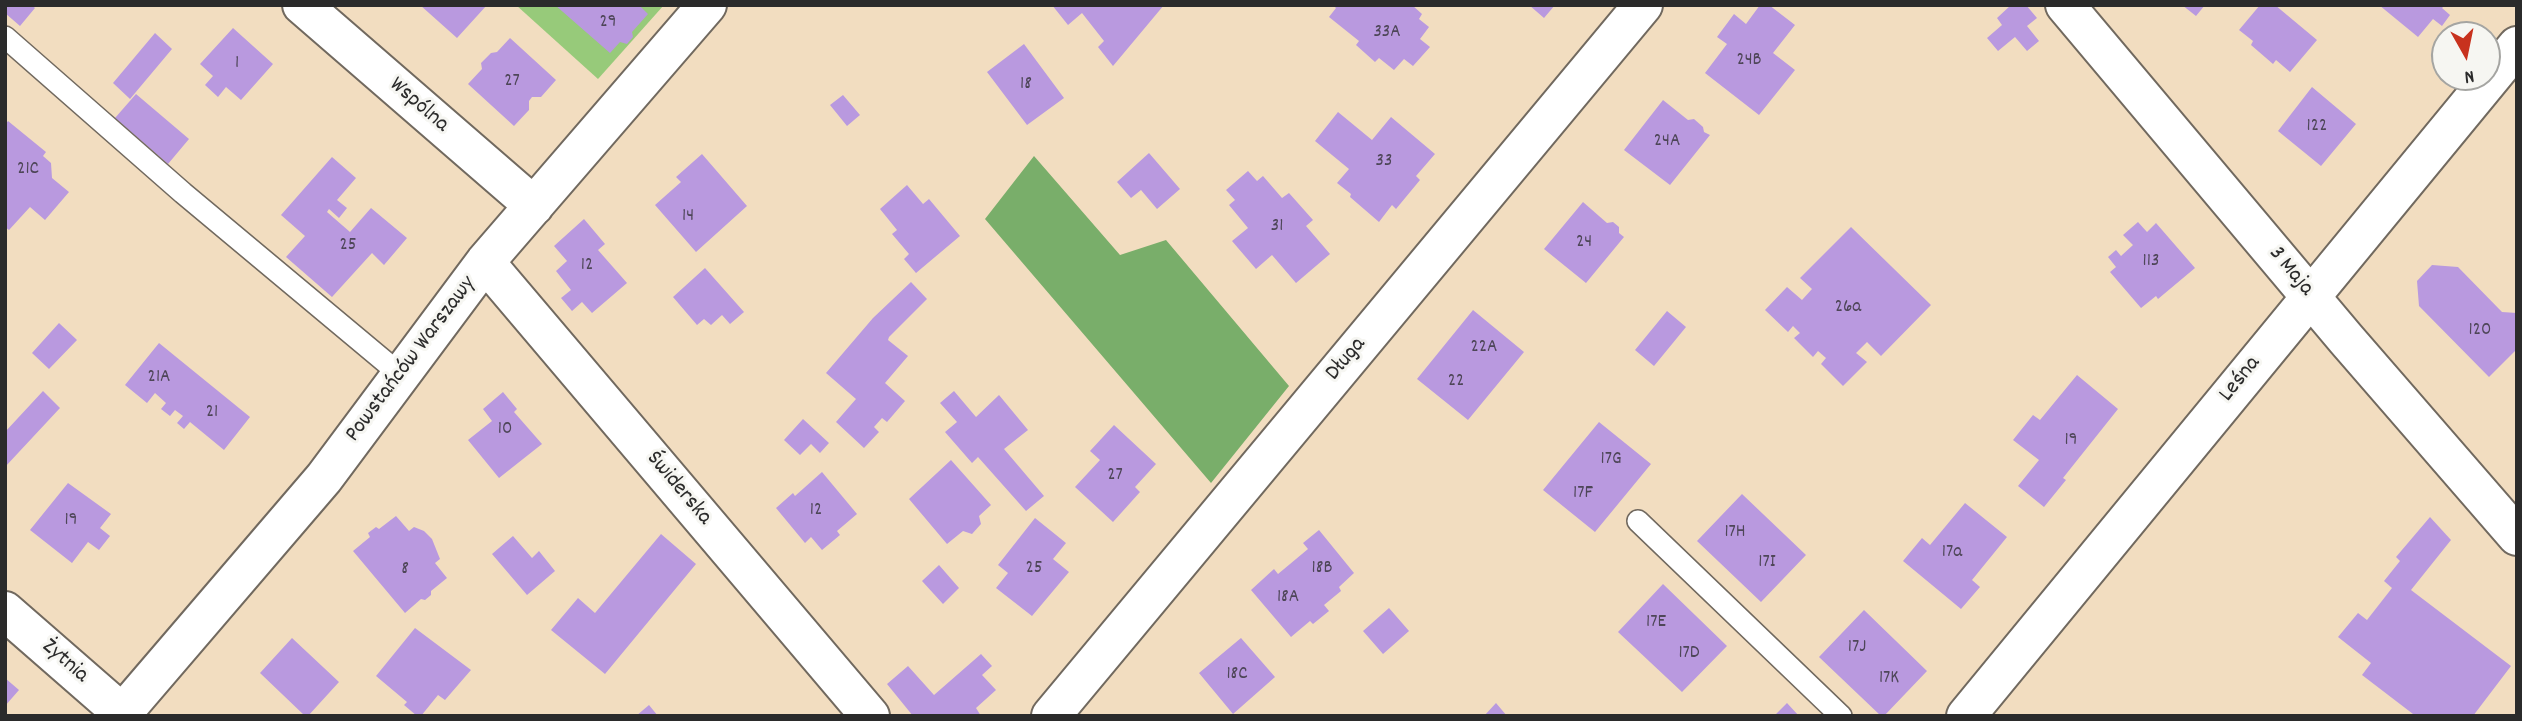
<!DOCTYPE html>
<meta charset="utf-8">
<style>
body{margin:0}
#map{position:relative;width:2522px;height:721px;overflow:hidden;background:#f2ddc0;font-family:Dekko,sans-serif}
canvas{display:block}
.frame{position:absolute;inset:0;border:7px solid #2b2b2b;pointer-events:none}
.north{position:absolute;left:2431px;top:21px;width:70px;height:70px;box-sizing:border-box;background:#f6f6f2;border:2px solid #a5a5a2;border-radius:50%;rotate:171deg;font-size:19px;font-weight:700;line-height:28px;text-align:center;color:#2b2b2b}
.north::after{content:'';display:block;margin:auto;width:24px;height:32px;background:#c8321e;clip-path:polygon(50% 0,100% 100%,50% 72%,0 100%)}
</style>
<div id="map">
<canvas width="2522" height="721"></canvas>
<div class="frame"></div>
<div class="north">N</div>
</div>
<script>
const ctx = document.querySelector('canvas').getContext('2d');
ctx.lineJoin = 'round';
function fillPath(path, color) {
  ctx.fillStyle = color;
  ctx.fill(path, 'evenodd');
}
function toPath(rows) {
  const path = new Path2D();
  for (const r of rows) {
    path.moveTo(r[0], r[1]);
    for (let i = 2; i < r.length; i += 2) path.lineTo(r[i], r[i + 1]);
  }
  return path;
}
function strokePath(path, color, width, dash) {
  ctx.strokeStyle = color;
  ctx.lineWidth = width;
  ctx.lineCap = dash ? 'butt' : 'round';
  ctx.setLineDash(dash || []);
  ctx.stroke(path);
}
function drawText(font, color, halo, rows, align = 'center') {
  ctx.font = font + ' Dekko,sans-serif';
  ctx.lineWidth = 6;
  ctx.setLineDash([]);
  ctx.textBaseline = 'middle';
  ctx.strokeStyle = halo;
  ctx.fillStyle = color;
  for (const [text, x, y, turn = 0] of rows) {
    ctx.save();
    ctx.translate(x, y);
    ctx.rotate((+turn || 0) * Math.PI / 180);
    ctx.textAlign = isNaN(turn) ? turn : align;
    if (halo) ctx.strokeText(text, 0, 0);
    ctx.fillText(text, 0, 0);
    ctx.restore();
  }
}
fillPath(toPath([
 [516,5,664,5,598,79]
]), '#97ca7a');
fillPath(toPath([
 [1034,156,1120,255,1166,240,1289,386,1211,483,985,219]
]), '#79ae6a');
fillPath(toPath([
 [5,5,32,5,35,8,20,26,5,13],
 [420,5,487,5,457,38],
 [555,5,639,5,648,14,632,32,633,37,627,44,620,42,610,53],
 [1052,5,1164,5,1113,66,1098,47,1104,41,1082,13,1068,25],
 [1333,5,1403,5,1405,7,1412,5,1422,14,1419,19,1429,27,1420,39,1430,47,1413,66,1404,59,1394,70,1379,58,1375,62,1356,45,1359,41,1329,17,1336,8],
 [1529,5,1555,5,1544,18],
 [1760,5,1769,5,1795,25,1773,53,1795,70,1759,115,1705,73,1727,44,1717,37,1734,14,1746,24],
 [2011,5,2026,5,2037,18,2027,26,2039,41,2027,51,2015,37,1998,51,1987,38,2002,25,1997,18],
 [2182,5,2205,5,2196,16],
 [2260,5,2275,5,2317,40,2290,72,2276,60,2273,64,2251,45,2253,41,2239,30],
 [2379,5,2445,5,2442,8,2450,15,2442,26,2433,19,2418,37],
 [233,28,273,64,241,100,226,87,218,97,205,85,213,76,200,64],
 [155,33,172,49,130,99,113,83],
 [510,38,556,80,541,97,532,97,529,101,529,110,514,126,468,84,482,69,481,63,491,53,497,52],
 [1024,44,1064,98,1027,125,987,72],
 [2312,87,2356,124,2321,166,2278,131],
 [136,94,189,139,168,164,115,118],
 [843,95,860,115,847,126,830,105],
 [1663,100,1688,120,1694,119,1703,127,1704,132,1710,135,1670,185,1624,150],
 [1338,112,1372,140,1391,117,1435,154,1416,176,1420,180,1396,209,1392,205,1379,222,1350,197,1351,194,1337,183,1349,169,1315,141],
 [8,121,46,152,43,156,51,163,52,178,69,192,45,220,30,207,9,230,5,227,5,125],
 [1149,153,1180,189,1157,209,1141,190,1131,198,1117,182],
 [702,154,747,206,696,252,655,205,681,182,676,177],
 [332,157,356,178,337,200,347,208,339,218,329,209,327,212,350,232,371,208,407,238,384,265,372,253,332,297,286,257,305,236,281,215],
 [1248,171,1257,181,1263,176,1282,198,1289,193,1313,220,1306,226,1330,254,1296,283,1272,255,1256,269,1232,241,1248,228,1229,205,1235,200,1226,190],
 [907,185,923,204,929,199,960,236,916,273,904,259,909,254,892,234,897,230,880,209],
 [1583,202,1607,223,1613,222,1619,227,1619,233,1624,237,1586,283,1544,249],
 [584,219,605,244,598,250,627,283,592,313,582,302,572,311,561,298,571,290,556,271,567,261,554,246],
 [2138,222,2147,232,2156,223,2195,268,2158,299,2156,296,2141,308,2110,272,2116,267,2108,257,2116,250,2121,256,2133,245,2123,235],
 [1851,227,1931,305,1881,356,1867,342,1856,353,1867,362,1843,386,1821,364,1826,358,1818,351,1813,357,1794,338,1800,333,1793,326,1788,332,1765,310,1787,287,1802,300,1812,289,1800,278],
 [2432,265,2458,267,2502,312,2517,313,2517,349,2489,377,2419,306,2417,281],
 [705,268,744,312,730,324,722,315,711,325,704,319,697,325,673,297],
 [911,282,927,299,889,337,888,340,908,356,885,383,905,401,887,422,882,418,874,427,879,432,864,448,836,422,856,399,826,373,873,318],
 [1473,310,1524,352,1468,420,1417,379],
 [1667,311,1686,327,1654,366,1635,350],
 [59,323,77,340,49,369,32,353],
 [159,343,250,417,224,450,190,422,184,429,177,423,183,416,175,410,170,416,161,409,166,403,155,393,147,403,125,385],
 [2077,375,2118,409,2063,478,2066,480,2044,507,2018,486,2039,460,2013,440,2033,415,2040,420],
 [43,391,60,408,5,467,5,432],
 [954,391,976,417,999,395,1028,430,1004,449,1044,496,1026,511,978,457,972,463,945,432,957,422,940,403],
 [503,392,517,409,514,412,542,444,499,478,468,440,492,421,483,409],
 [803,419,829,443,820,453,811,444,800,455,784,440],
 [1599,422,1651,464,1595,532,1543,490],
 [1114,425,1156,464,1135,487,1140,492,1113,522,1075,487,1100,460,1090,451],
 [951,460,991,505,979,516,981,524,972,534,963,531,947,544,909,499],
 [822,472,857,514,837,531,840,535,822,550,811,537,805,543,776,508,793,493,795,496],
 [68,483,111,514,100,528,110,536,99,550,88,542,72,563,30,530],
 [1742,494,1806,555,1761,602,1697,541],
 [1965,503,2007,537,1972,580,1980,587,1961,609,1903,561,1922,538,1930,545],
 [396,516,409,531,414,527,424,531,432,539,440,559,435,563,447,578,431,591,431,595,425,600,421,599,405,613,353,551,370,537,368,533,376,527,379,529],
 [2430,517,2451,540,2411,590,2511,666,2473,716,2411,716,2413,714,2362,675,2371,663,2338,637,2358,613,2367,620,2392,588,2384,581,2400,561,2396,557],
 [1035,518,1066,543,1053,559,1069,572,1032,616,996,588,1008,573,998,565],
 [1319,530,1354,573,1339,587,1341,591,1324,605,1329,611,1313,624,1310,621,1291,637,1251,590,1274,569,1278,574,1308,549,1303,543],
 [661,534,696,564,605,674,551,630,578,598,595,613],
 [513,536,532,558,539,551,555,571,527,595,492,554],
 [939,565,959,588,943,604,922,581],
 [1663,584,1727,646,1682,692,1618,632],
 [1389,608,1409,631,1383,654,1363,631],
 [1864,610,1927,671,1884,716,1881,716,1819,657],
 [415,628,471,670,445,700,438,695,421,716,417,716,404,705,407,702,376,676],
 [292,638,339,682,308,716,305,716,260,673],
 [1241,638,1275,677,1233,714,1199,673],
 [981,654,992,666,982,675,996,690,976,708,981,716,913,716,887,684,908,666,934,695],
 [5,678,19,690,5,706],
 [1496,703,1507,716,1484,716],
 [1787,703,1799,716,1774,716],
 [649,705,658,716,636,716]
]), '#b999df');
const lane = toPath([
 [5,37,183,193,401,375],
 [1638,521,1841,716]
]);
const street = toPath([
 [302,5,534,206],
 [485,262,870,716],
 [5,611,122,713],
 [120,716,324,478,485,262,707,5],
 [1051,716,1643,5],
 [1966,716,2517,46]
]);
const secondary = toPath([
 [2065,5,2346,339,2517,536]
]);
strokePath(lane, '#71695f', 24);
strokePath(street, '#71695f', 42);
strokePath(secondary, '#71695f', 42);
strokePath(lane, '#fff', 21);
strokePath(street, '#fff', 38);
strokePath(secondary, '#fff', 38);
drawText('19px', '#4e4658', null, [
 ["29",608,23],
 ["33A",1387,33],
 ["24B",1749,61],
 ["1",237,64],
 ["27",512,82],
 ["18",1026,85],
 ["122",2317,127],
 ["24A",1667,142],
 ["33",1384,162],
 ["21C",28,170],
 ["14",688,217],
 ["31",1277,227],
 ["24",1584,243],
 ["25",348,246],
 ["113",2151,262],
 ["12",587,266],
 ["26a",1848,308],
 ["120",2480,331],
 ["22A",1484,348],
 ["21A",159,378],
 ["22",1456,382],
 ["21",212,413],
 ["10",505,430],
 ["19",2071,441],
 ["17G",1611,460],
 ["27",1115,476],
 ["17F",1583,494],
 ["12",816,511],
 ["19",71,521],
 ["17H",1735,533],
 ["17a",1952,553],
 ["17I",1767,563],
 ["25",1034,569],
 ["18B",1322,569],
 ["8",405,570],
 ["18A",1288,598],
 ["17E",1656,623],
 ["17J",1857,648],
 ["17D",1689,654],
 ["18C",1237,675],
 ["17K",1889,679]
]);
drawText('23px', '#2b2b2b', '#f6f6f2', [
 ["Wspólna",418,106,41],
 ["3 Maja",2290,272,50],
 ["Powstańców Warszawy",412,360,-53],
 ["Długa",1347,360,-50],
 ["Leśna",2241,380,-51],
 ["Świderska",678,489,50],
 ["Żytnia",64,662,41]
]);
</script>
